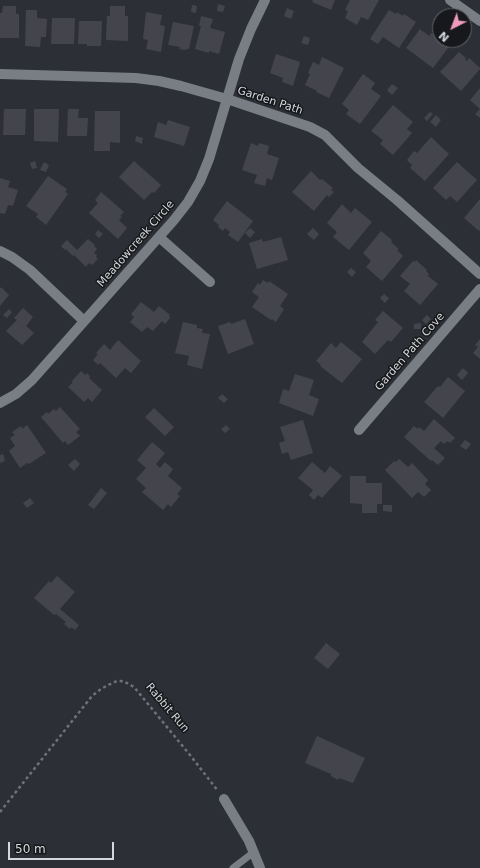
<!DOCTYPE html>
<style>
body{margin:0}
#map{position:relative;width:480px;height:868px;overflow:hidden;background:#2c3036;font-family:"DejaVu Sans",sans-serif}
canvas{display:block}
.north{position:absolute;left:432px;top:8px;width:40px;height:40px;box-sizing:border-box;background:#16181b;border:1px solid #626568;border-radius:50%;rotate:222deg;font-size:11px;font-weight:700;line-height:16px;text-align:center;color:#d5d8db}
.north::after{content:'';display:block;margin:auto;width:14px;height:18px;background:#ef9ab8;clip-path:polygon(50% 0,100% 100%,50% 72%,0 100%)}
.scale{position:absolute;left:8px;top:842px;width:106px;height:18px;box-sizing:border-box;border:2px solid #d5d8db;border-top:0;padding-left:5px;font-size:12px;line-height:14px;white-space:nowrap;color:#d5d8db;-webkit-text-stroke:3px #16181b;paint-order:stroke}
</style>
<div id="map">
<canvas width="480" height="868"></canvas>
<div class="north">N</div>
<div class="scale">50 m</div>
</div>
<script>
const ctx = document.querySelector('canvas').getContext('2d');
ctx.lineJoin = 'round';
function fillPath(path, color) {
  ctx.fillStyle = color;
  ctx.fill(path, 'evenodd');
}
function toPath(rows) {
  const path = new Path2D();
  for (const r of rows) {
    path.moveTo(r[0], r[1]);
    for (let i = 2; i < r.length; i += 2) path.lineTo(r[i], r[i + 1]);
  }
  return path;
}
function strokePath(path, color, width, dash) {
  ctx.strokeStyle = color;
  ctx.lineWidth = width;
  ctx.lineCap = dash ? 'butt' : 'round';
  ctx.setLineDash(dash || []);
  ctx.stroke(path);
}
function drawText(font, color, halo, rows, align = 'center') {
  ctx.font = font + ' "DejaVu Sans",sans-serif';
  ctx.lineWidth = 3;
  ctx.setLineDash([]);
  ctx.textBaseline = 'middle';
  ctx.strokeStyle = halo;
  ctx.fillStyle = color;
  for (const [text, x, y, turn = 0] of rows) {
    ctx.save();
    ctx.translate(x, y);
    ctx.rotate((+turn || 0) * Math.PI / 180);
    ctx.textAlign = isNaN(turn) ? turn : align;
    if (halo) ctx.strokeText(text, 0, 0);
    ctx.fillText(text, 0, 0);
    ctx.restore();
  }
}
fillPath(toPath([
 [313,0,335,0,331,10,312,2],
 [350,0,379,0,368,20,361,17,357,25,345,18,348,11,345,10],
 [218,4,225,6,223,12,217,11],
 [192,5,197,6,196,13,191,12],
 [3,6,16,6,16,14,19,14,19,38,0,38,0,13,2,13],
 [110,6,125,6,125,16,128,16,128,41,106,40,107,16,110,16],
 [287,8,294,11,291,19,284,16],
 [26,10,37,10,37,18,47,19,46,37,41,37,40,47,25,46],
 [389,10,396,14,397,12,403,16,404,14,416,22,399,48,383,37,378,44,370,39],
 [146,12,162,15,160,25,165,26,161,52,146,49,148,40,143,39],
 [201,16,213,19,210,28,225,32,219,54,209,51,209,53,195,49,201,26,199,26],
 [52,18,75,18,74,44,51,44],
 [79,21,102,21,101,46,87,46,87,44,78,44],
 [173,22,194,26,189,49,186,49,186,50,179,49,180,47,168,45],
 [420,29,423,32,423,31,429,36,431,33,438,38,440,35,440,40,445,40,451,44,433,68,406,48],
 [304,36,310,38,308,45,301,43],
 [459,52,466,58,465,60,467,61,469,58,480,68,480,69,461,91,440,72],
 [276,54,300,62,293,86,282,82,283,78,270,73],
 [322,57,344,68,329,98,316,92,317,91,305,85,310,74,308,73,313,62,319,65],
 [363,74,375,83,371,89,381,96,360,124,346,114,349,110,342,104],
 [392,84,398,88,392,95,387,90],
 [480,88,480,118,475,114,480,109,470,100],
 [393,105,413,122,407,129,412,133,393,155,380,144,383,140,371,131],
 [4,109,26,109,25,135,3,135],
 [34,109,59,109,58,142,34,141],
 [68,109,79,109,78,118,88,118,87,136,67,136],
 [95,111,120,111,120,143,110,142,110,151,94,151],
 [430,112,433,114,427,121,424,118],
 [436,115,441,120,436,127,430,122],
 [168,120,190,127,184,146,154,137,158,122,166,125],
 [136,136,143,138,142,144,135,141],
 [431,137,449,154,425,181,410,168,412,165,407,160,414,151,417,153],
 [251,143,258,146,259,143,269,146,267,154,279,158,272,180,267,178,265,186,254,183,257,175,242,170],
 [35,161,37,168,32,169,30,163],
 [134,161,161,185,154,193,152,192,144,200,119,177],
 [44,162,49,165,46,172,40,170],
 [457,162,477,180,457,202,450,196,446,200,433,188],
 [311,171,320,180,322,179,333,188,331,190,334,192,329,197,327,195,314,211,292,192],
 [48,176,67,189,65,192,68,194,46,225,36,217,38,214,26,206],
 [0,178,10,181,8,187,18,190,13,206,8,205,5,214,0,213],
 [101,192,124,212,120,216,122,217,119,220,127,228,118,239,89,213,98,203,95,200],
 [480,199,480,230,479,231,464,218],
 [227,201,253,221,238,242,228,235,230,232,225,228,223,231,218,227,219,225,213,220],
 [342,204,351,213,355,208,372,222,349,250,333,237,337,232,327,223],
 [250,228,255,232,250,238,245,233],
 [313,228,319,234,314,240,307,234],
 [98,230,103,234,99,238,95,234],
 [381,231,392,240,391,242,399,249,397,250,403,256,382,281,366,267,371,261,363,253],
 [281,237,288,260,257,269,249,243,262,239,263,242],
 [88,239,95,245,94,246,97,249,94,253,97,255,96,257,98,259,92,265,89,263,86,267,74,255,73,256,66,249,65,250,61,246,67,240,77,250],
 [416,260,427,270,426,271,429,274,428,276,438,284,420,305,404,291,410,284,400,276,413,261,415,262],
 [351,268,356,272,352,277,347,272],
 [263,280,268,283,269,281,288,294,280,306,284,309,276,322,272,319,271,320,252,307,259,297,252,292,258,283,260,285],
 [0,287,1,288,2,288,9,295,0,306],
 [384,294,389,298,385,303,380,298],
 [141,302,154,312,159,306,170,315,169,316,170,318,165,324,162,321,153,331,147,327,142,332,130,322,134,317,131,314],
 [23,308,33,317,26,326,34,333,22,345,6,331,17,320,14,318],
 [9,309,12,312,7,318,3,315],
 [383,311,403,328,391,342,388,340,375,354,362,342,378,322,375,320],
 [427,315,431,319,426,324,422,320],
 [245,319,254,344,228,354,218,326,230,322,231,324],
 [183,322,197,325,197,328,203,329,202,333,210,334,202,369,187,365,189,356,175,353],
 [421,323,421,329,414,329,414,324],
 [480,339,480,359,473,353,478,347,475,345],
 [118,340,141,361,131,373,125,368,116,378,100,363,98,365,93,360,98,354,96,353,104,344,110,350],
 [341,342,362,359,342,383,320,366,321,365,316,361,331,343,336,348],
 [463,368,468,373,462,380,457,375],
 [81,371,85,375,87,373,90,376,89,378,102,390,92,402,88,398,84,402,68,387,73,382,72,381],
 [295,374,314,380,309,395,319,399,313,416,279,403,283,389,289,391],
 [448,377,465,391,443,418,424,402,438,386,440,387],
 [222,394,228,399,224,403,218,398],
 [60,407,80,429,76,432,80,436,68,445,65,441,63,443,41,417,47,412,48,414,54,409,56,411],
 [154,408,174,427,165,436,145,417],
 [434,419,455,438,450,443,448,441,444,444,441,441,434,448,445,458,438,465,432,460,431,461,404,437,414,426,418,429,419,427,424,431],
 [303,420,313,453,291,460,288,452,282,454,279,443,285,441,280,427],
 [27,425,46,453,29,464,27,463,20,468,9,451,15,446,10,438,15,435,12,432,21,426,22,429],
 [226,425,230,429,225,433,221,429],
 [465,440,471,444,466,450,460,446],
 [152,442,165,453,156,464,160,468,165,462,173,469,168,476,182,488,177,494,180,496,171,507,168,504,163,510,142,492,146,488,136,479,146,468,137,460],
 [3,454,5,461,0,463,0,455],
 [75,459,80,464,74,471,68,465],
 [399,459,408,467,412,463,428,480,425,484,431,490,424,497,418,492,412,498,385,470,394,461,396,462],
 [312,462,325,473,330,466,342,476,322,498,318,495,314,500,309,495,313,490,298,478],
 [350,476,366,476,366,483,382,483,382,504,377,504,377,513,362,513,362,504,350,503],
 [101,488,107,493,94,509,88,505],
 [30,498,34,503,27,508,23,503],
 [383,505,392,505,392,512,383,511],
 [57,576,75,592,60,609,79,625,75,630,71,627,70,629,64,624,66,622,56,614,54,615,34,598,49,581,51,583],
 [326,643,340,654,328,669,314,658],
 [317,736,365,758,353,783,339,778,338,780,331,776,331,774,305,763]
]), '#44454c');
strokePath(toPath([
 [0,812,92,696,101,689,108,685,117,681,121,681,127,683,134,687,190,755,218,791]
]), '#6f7277', 2.5, [3, 3]);
strokePath(toPath([
 [233,868,254,852]
]), '#797e84', 7);
strokePath(toPath([
 [0,74,136,78,159,81,181,86,227,99,310,127,325,135,358,168,397,200,480,274],
 [159,237,210,282],
 [0,251,12,257,30,270,84,321],
 [0,403,16,394,32,380,174,220,188,202,200,181,209,159,239,59,251,29,265,0],
 [359,430,480,289],
 [224,799,249,841,260,868]
]), '#797e84', 10);
strokePath(toPath([
 [450,0,480,21]
]), '#797e84', 10);
drawText('11px', '#d5d8db', '#16181b', [
 ["Garden Path",270,101,18],
 ["Meadowcreek Circle",136,244,-49],
 ["Garden Path Cove",410,352,-49],
 ["Rabbit Run",167,708,50]
]);
</script>
